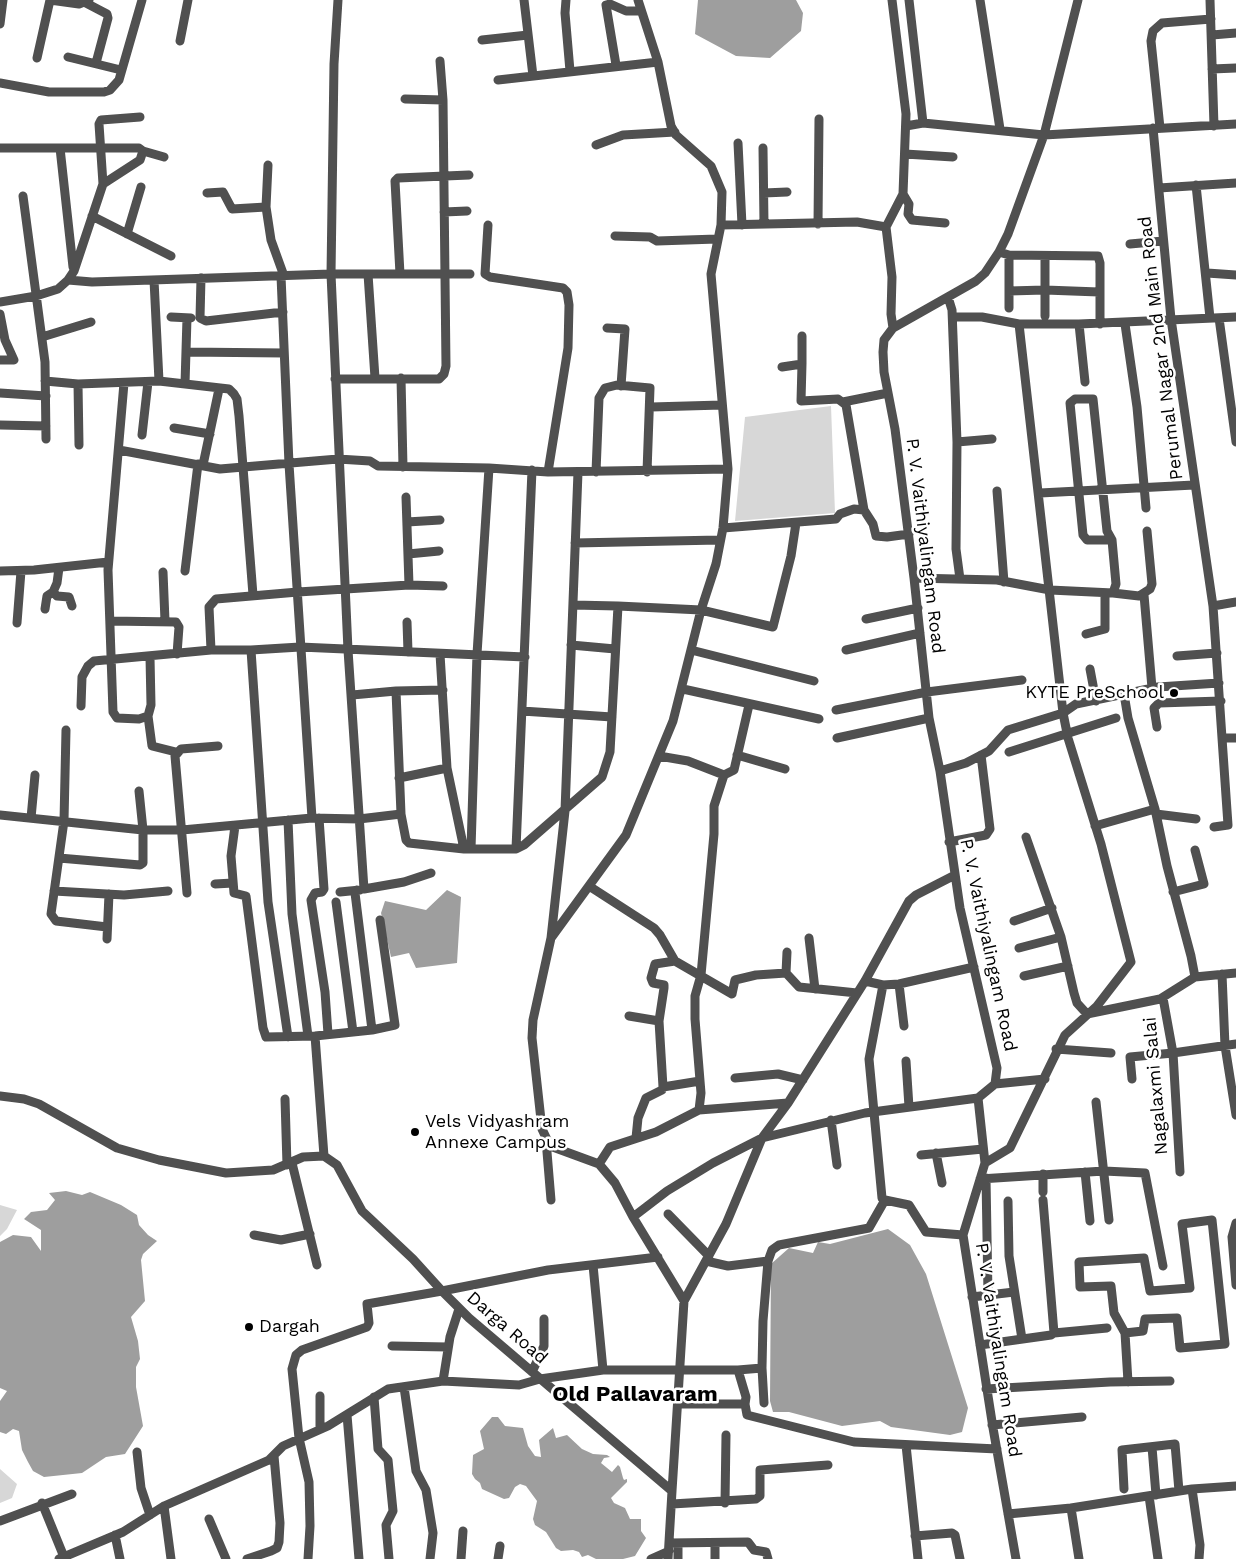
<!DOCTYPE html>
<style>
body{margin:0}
canvas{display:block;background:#fff}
</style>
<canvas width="1236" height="1559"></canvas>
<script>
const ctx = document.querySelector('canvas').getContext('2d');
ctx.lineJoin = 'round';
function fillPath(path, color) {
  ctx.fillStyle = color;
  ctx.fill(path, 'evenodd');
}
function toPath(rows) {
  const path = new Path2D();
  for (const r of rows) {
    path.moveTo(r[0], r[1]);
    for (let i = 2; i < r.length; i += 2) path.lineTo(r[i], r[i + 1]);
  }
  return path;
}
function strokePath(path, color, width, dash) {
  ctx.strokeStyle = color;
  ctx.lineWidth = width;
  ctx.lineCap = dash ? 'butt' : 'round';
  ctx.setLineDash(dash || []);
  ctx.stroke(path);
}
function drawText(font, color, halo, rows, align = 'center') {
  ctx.font = font + ' "Work Sans",sans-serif';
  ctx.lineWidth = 5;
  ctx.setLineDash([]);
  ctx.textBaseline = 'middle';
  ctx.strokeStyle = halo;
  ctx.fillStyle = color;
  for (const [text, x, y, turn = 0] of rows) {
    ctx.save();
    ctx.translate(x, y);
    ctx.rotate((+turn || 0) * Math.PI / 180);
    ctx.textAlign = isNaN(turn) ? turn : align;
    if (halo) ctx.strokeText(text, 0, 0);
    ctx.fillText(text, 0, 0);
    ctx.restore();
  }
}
fillPath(toPath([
 [831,406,835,513,735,521,745,417],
 [0,1205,17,1210,7,1229,0,1236],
 [0,1469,17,1484,12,1498,0,1503]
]), '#d7d7d7');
fillPath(toPath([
 [698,0,796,0,803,13,801,31,770,58,736,56,695,34],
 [447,890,461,897,457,963,416,968,409,953,391,957,381,913,385,901,426,910],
 [66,1191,82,1195,90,1192,121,1205,137,1215,139,1225,148,1235,157,1241,143,1254,141,1260,145,1301,131,1317,138,1341,140,1359,136,1367,136,1387,143,1426,125,1454,106,1457,82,1473,44,1477,33,1471,28,1462,22,1450,19,1431,13,1429,6,1434,0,1432,0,1401,7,1391,0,1388,0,1242,13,1235,31,1237,41,1251,41,1230,24,1219,31,1212,47,1210,55,1200,49,1193],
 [888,1229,910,1245,926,1274,968,1408,962,1432,950,1435,891,1427,880,1421,842,1426,789,1412,773,1412,770,1401,771,1264,789,1248,813,1253,818,1242,830,1244],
 [492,1417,498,1417,505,1426,523,1428,528,1446,535,1456,541,1457,539,1440,553,1428,556,1438,567,1435,582,1449,593,1454,607,1455,610,1457,604,1458,601,1463,612,1472,618,1465,620,1467,623,1478,624,1480,627,1479,627,1482,611,1498,614,1503,625,1508,630,1519,641,1519,641,1531,646,1538,635,1556,623,1559,596,1559,588,1555,582,1557,579,1552,573,1550,561,1551,556,1548,546,1532,535,1525,533,1519,537,1501,526,1486,520,1484,515,1487,509,1498,504,1499,482,1489,480,1483,475,1479,472,1474,473,1455,484,1449,480,1431]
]), '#9e9e9e');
strokePath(toPath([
 [50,0,79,4,89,0],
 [338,0,334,64,331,274,348,650,364,889,404,882,431,873],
 [524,0,533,76],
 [566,0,565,13,570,71],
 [892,0,906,114,903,194,886,227,892,277,891,314,893,328],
 [909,0,923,123],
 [980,0,1000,129],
 [1210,0,1214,126],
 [86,3,107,14,108,18,96,63],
 [0,24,3,0],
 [1212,35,1236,33],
 [482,40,528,35],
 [180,41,188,0],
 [68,57,121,70],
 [37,58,50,0],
 [616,65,606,5,610,4,626,11,640,11],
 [1212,69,1236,68],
 [498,80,658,62],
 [0,83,49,92,104,92,110,90,119,80,142,0],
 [405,99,443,100],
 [906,126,923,123,1044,135,1236,124],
 [1153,128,1171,319,1213,606,1222,738,1236,738],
 [1160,128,1151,41,1153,31,1162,23,1211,19],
 [738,143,742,225],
 [596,145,623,135,675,132],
 [0,148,139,148,143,151,140,160,103,184,74,271,68,280,58,289,36,296,0,302],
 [60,148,73,267],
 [763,148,764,224],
 [143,151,164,157],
 [905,154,953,157],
 [103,184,99,124,101,120,140,117],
 [1196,185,1210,318],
 [1159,188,1236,183],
 [207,193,223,192,232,209,266,207,271,240,284,276],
 [764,193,787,192],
 [903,194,909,204,908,214,912,220,945,223],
 [23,196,45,362,46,439],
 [266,207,268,165],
 [444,212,467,211],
 [92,216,171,256],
 [818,224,819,119],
 [488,225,485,274,490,277,563,288,567,292,569,305,568,348,548,472],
 [721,225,857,222,886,227],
 [127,234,141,187],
 [615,236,650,237,657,241,717,239],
 [1130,244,1163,241],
 [999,252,1009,255,1098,256,1100,263,1100,324],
 [1009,255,1009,291,1045,290,1045,316],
 [1045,256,1045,290,1099,292],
 [1207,273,1236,275],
 [368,274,375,378],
 [400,274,395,181,398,178,469,175],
 [281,276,289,464,312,818],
 [201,278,200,318,206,321,283,312],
 [68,280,92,282,331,274,470,274],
 [154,280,159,381],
 [948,297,952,310,957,442],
 [1009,308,1009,291],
 [0,314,5,340,14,360,0,360],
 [171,317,191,318],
 [953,317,982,317,1019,324,1079,324,1236,317],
 [1219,318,1236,442],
 [1079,324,1085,382],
 [1125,324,1137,407,1146,508],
 [607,328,625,329,621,386],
 [42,337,91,322],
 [186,352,284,353],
 [802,364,801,401,838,399,846,405,864,510],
 [782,367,802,364,802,336],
 [401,378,403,467],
 [335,379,439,379,444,374,446,366,443,100,440,61],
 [45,381,78,384,159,381,229,389,234,394,237,399,239,416,253,595],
 [124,383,108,570,113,712,117,718,139,719,148,716,151,705,150,657],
 [78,384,79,445],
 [185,384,187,318],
 [0,393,46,396],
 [843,402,888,393],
 [651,407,722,405],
 [0,425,46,426],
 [174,428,210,434],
 [142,435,148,382],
 [119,450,220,469,338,459,370,461,378,466,489,468,548,472,728,469],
 [203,465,219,389],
 [578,472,565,811,551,938,533,1020,532,1038,542,1129,550,1146,599,1164,615,1183,633,1217,684,1301],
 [596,472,599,398,605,388,617,385,650,388,647,472],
 [997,491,1004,582],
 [1040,493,1194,485],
 [406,497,409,585],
 [407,522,440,520],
 [723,528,836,519,840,514,854,509,864,510,873,524,876,536,887,537,909,534],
 [575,543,719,540],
 [408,554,439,551],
 [0,571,34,570,108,562],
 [185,571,198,464],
 [163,572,165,621],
 [914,578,997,580,1050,590,1113,593,1116,584,1112,540,1107,531,1093,399,1075,399,1070,403,1083,535,1087,540,1112,540],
 [960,579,956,549,957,442,992,439],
 [53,592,57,596,69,597,72,606],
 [1113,593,1139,596,1150,589,1152,584,1147,531],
 [1144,595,1152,688],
 [573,605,618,606],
 [1213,606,1236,602],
 [45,609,47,596,53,592,57,583,59,568],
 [866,619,918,608],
 [110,621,176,622,179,627,177,654],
 [407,622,408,652],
 [17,623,21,571],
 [1086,634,1105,629,1105,594],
 [571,645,615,649],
 [211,650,209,607,216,599,298,592,409,585,443,586],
 [691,650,814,681],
 [846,650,920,633],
 [440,654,447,768,464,849],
 [1177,656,1217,653],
 [1090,669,1096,701],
 [683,689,819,719],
 [396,691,443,690],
 [1124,694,1158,687,1219,683],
 [352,695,396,691,401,814,406,840,409,843,464,849,516,849,524,845,602,777,610,752,618,606,701,610,773,627,791,556,796,523],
 [81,706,82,677,88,666,94,661,211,650,251,650],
 [836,710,927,692,1022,680],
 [522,711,612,717],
 [148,716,152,746,176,752],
 [1157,727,1154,708,1159,703,1221,701],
 [66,730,64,821,51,914,56,921,107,927],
 [837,738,929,718],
 [1009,752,1116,718],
 [737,755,785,769],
 [940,771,966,763,989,751,1008,730,1063,713,1076,704,1124,694,1128,718,1155,809,1167,866,1191,956,1195,977],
 [724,775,734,770,749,705],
 [399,778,447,768],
 [1156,814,1196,819],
 [0,815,143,830,182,830,312,818,359,819,401,814],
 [31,818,35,775],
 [319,818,324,889,322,892,315,893,311,900,325,992,328,1034],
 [288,820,292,914,308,1036],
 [235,826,231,856,234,893,246,896,263,1028,266,1037,315,1036,372,1030,395,1025,380,920],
 [1095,826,1155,809],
 [1214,827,1228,825,1222,738],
 [1026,837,1061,937,1074,993,1077,1003,1087,1014,1160,999,1195,977,1236,973],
 [949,842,986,835,990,829,981,755],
 [471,849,477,654,489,468],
 [516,849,532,470],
 [59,858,140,865,143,863,143,830,139,791],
 [215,884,233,883],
 [589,886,654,928,660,935,675,961,732,994,735,980,756,975,786,973],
 [357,890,355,893,372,1030],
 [54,891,124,895,168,891],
 [340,892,360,890],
 [1173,892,1204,884,1195,850],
 [187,893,175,756,181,749,218,746],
 [336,902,353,1032],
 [1014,921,1052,908],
 [551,938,626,835,673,721,701,610,716,564,723,528,728,469,711,274,721,225,722,192,711,166,676,135,671,126,658,62,638,0],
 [809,938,815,989],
 [107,939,109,894],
 [1019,948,1061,937],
 [787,952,786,973,799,987,857,993],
 [1222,974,1225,1046,1236,1115],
 [1024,976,1068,966],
 [865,981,883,985,899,984,974,967],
 [899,984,904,1026],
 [883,985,869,1059,882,1198,885,1200,909,1205,926,1232,963,1235],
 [1163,998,1173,1053,1180,1172],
 [629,1016,659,1021],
 [315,1036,324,1156],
 [288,1037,268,902,251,650,300,647,525,657],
 [1056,1049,1111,1053],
 [906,1061,909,1107],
 [735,1078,778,1074,803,1080],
 [1132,1079,1130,1057,1173,1053,1236,1044],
 [995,1084,1045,1079],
 [663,1087,659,1021,664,988,664,985,653,983,651,978,655,964,675,961],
 [0,1096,24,1099,39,1104,117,1148,159,1160,226,1173,273,1170,303,1157,324,1156,337,1165,362,1211,413,1259,442,1291,548,1270,658,1257],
 [285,1099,287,1165],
 [1096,1102,1109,1220],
 [699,1110,788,1103],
 [831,1120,837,1165],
 [636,1138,638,1118,646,1098,662,1090,663,1087,700,1081],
 [546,1140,551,1200],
 [936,1153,942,1183],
 [921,1155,983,1149],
 [292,1163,317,1265],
 [985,1163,1010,1148,1065,1035,1097,1006,1131,962,1101,844,1068,738,1063,713,1019,324],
 [599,1164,610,1147,656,1132,699,1110,701,1093,695,1019,695,996,701,975,714,834,714,806,724,775,688,761,659,756],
 [1085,1172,1090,1221],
 [1043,1174,1043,1192],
 [986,1178,988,1295],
 [980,1179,1104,1171,1145,1173,1163,1266],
 [1043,1200,1054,1333],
 [1008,1201,1009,1256,1022,1339],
 [668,1214,709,1256],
 [633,1217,667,1191,713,1163,762,1138,865,1113,978,1098],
 [1236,1223,1232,1237,1236,1285],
 [254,1235,281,1240,310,1234],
 [706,1261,728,1266,768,1261],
 [593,1265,603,1370],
 [972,1297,1014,1292],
 [1125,1333,1143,1331,1145,1319,1177,1318,1180,1348,1225,1344,1212,1220,1182,1224,1190,1288,1150,1291,1144,1258,1079,1262,1080,1287,1111,1286,1114,1313,1125,1333,1128,1382],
 [980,1345,1051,1335,1054,1333,1107,1328],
 [392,1346,448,1347],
 [762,1368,764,1403],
 [532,1372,544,1346,544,1319],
 [443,1381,450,1337,459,1309],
 [404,1387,416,1471,426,1490,433,1533,430,1559],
 [986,1389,1110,1382,1170,1381],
 [374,1397,378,1449,388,1460,393,1511,386,1525,389,1559],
 [678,1404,745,1404,746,1397,738,1370],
 [745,1404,747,1415,854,1442,997,1449],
 [347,1415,359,1559],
 [992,1425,1082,1417],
 [320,1429,320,1396],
 [906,1445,918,1559],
 [1152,1447,1156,1495],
 [137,1452,141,1488,150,1515],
 [1124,1489,1122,1450,1175,1444,1179,1491],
 [1192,1489,1200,1545,1199,1559],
 [672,1491,684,1301,726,1224,762,1138,788,1103,865,981,909,901,916,895,955,875],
 [1149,1496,1158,1559],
 [42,1503,64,1557],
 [725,1503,726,1435],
 [672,1504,756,1499,760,1496,760,1470,828,1465],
 [164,1506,171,1559],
 [1071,1508,1079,1559],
 [1008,1514,1071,1508,1192,1489,1236,1486],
 [209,1519,226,1559],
 [0,1521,72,1494],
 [115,1535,120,1559],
 [915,1536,952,1533,955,1535,960,1559],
 [669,1543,748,1542,754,1550,766,1552,768,1559],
 [715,1543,715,1559],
 [59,1559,123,1532,164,1506,269,1460,283,1446,328,1426,388,1389,443,1381,519,1385,540,1379,603,1370,738,1370,762,1368,763,1321,768,1261,772,1250,779,1245,869,1228,885,1200],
 [247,1559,271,1551,277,1548,279,1542,280,1523,274,1456],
 [308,1559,310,1526,309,1482,299,1438,292,1369,296,1355,302,1350,367,1327,369,1323,367,1304,442,1291,469,1318,672,1491,668,1559],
 [461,1559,463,1531],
 [498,1559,500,1546],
 [651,1559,669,1551],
 [678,1559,678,1543],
 [1016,1559,993,1428,963,1235,985,1163,978,1098,995,1084,997,1068,960,908,940,771,929,718,914,578,895,429,884,372,883,352,884,340,893,328,976,281,985,273,999,252,1008,234,1044,135,1078,0]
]), '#505050', 9);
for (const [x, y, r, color] of [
 [1174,693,5,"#000"],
 [415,1132,5,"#000"],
 [249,1327,5,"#000"]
]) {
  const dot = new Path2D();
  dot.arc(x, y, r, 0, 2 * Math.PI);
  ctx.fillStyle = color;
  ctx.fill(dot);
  strokePath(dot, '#fff', 2);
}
drawText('18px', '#000', '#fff', [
 ["Perumal Nagar 2nd Main Road",1161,348,-97],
 ["P. V. Vaithiyalingam Road",925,546,83],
 ["P. V. Vaithiyalingam Road",988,945,78],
 ["Nagalaxmi Salai",1156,1086,-95],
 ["Darga Road",507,1328,41],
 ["P. V. Vaithiyalingam Road",998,1350,81]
]);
drawText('18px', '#000', '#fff', [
 ["KYTE PreSchool",1164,693,"right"],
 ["Vels Vidyashram",425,1122],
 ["Annexe Campus",425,1143],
 ["Dargah",259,1327]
], 'left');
drawText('bold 22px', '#000', '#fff', [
 ["Old Pallavaram",635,1395]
]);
</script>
